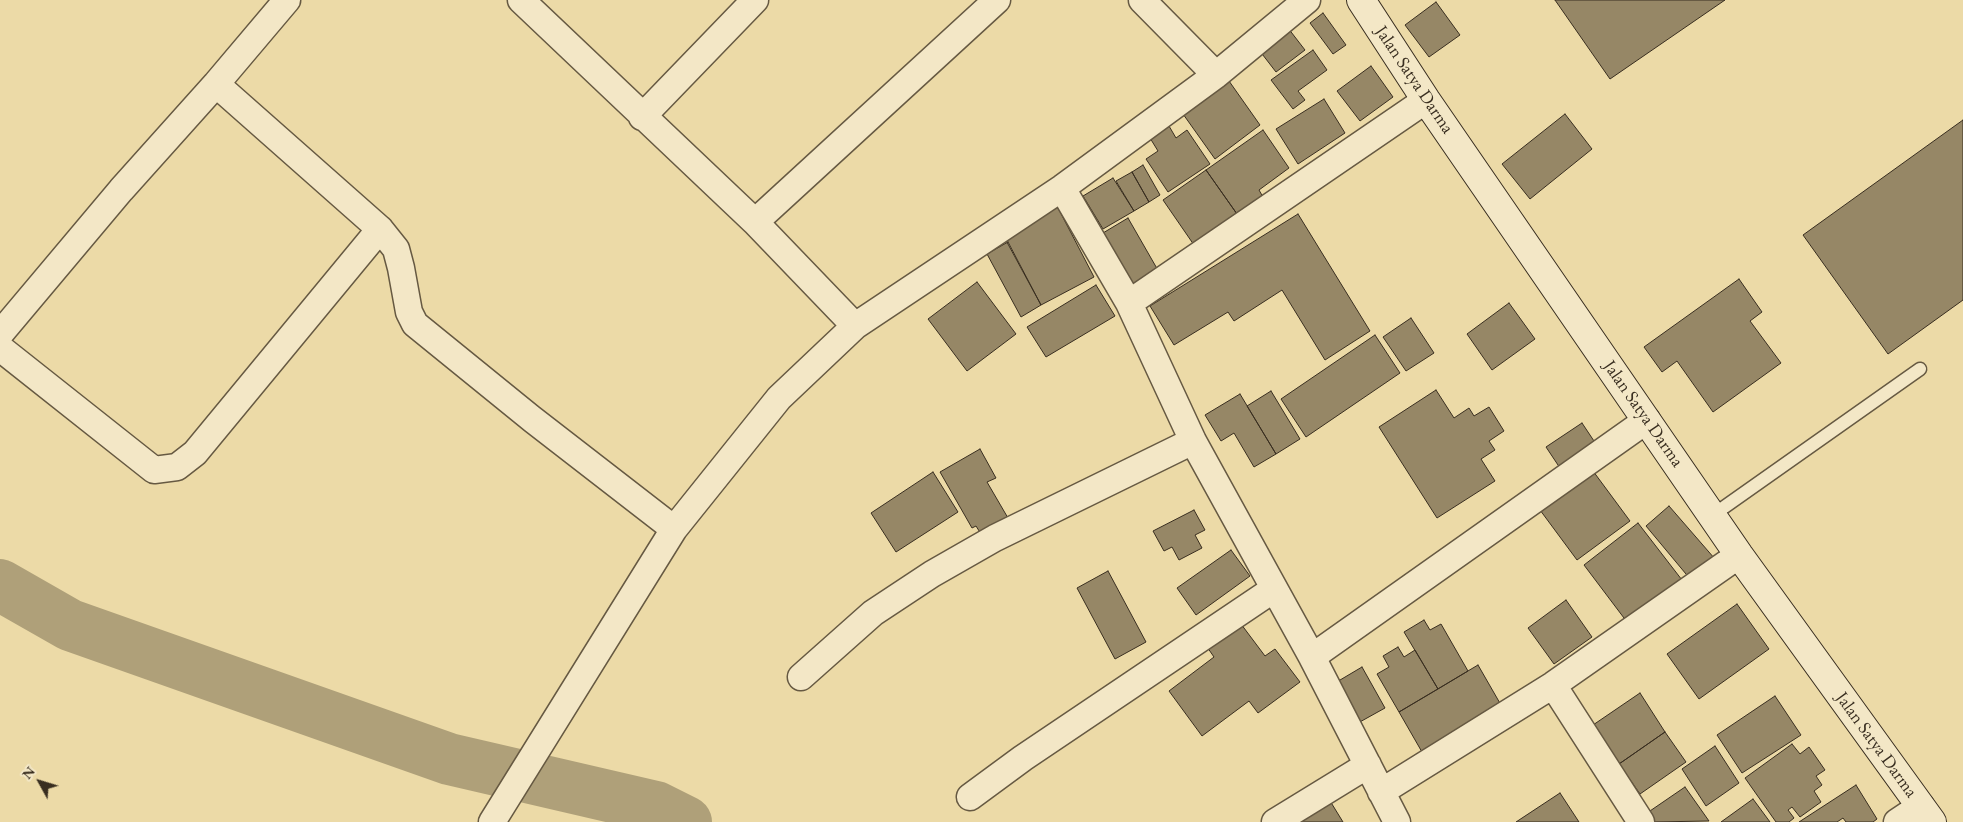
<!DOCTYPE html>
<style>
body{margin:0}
#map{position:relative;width:1963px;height:822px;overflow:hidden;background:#ecdaa7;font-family:"EB Garamond",serif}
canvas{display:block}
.north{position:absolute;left:15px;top:757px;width:50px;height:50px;-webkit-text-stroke:4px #f3e7c6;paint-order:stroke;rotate:309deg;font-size:14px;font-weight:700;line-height:20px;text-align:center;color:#392e20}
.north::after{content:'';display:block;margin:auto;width:18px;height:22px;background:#392e20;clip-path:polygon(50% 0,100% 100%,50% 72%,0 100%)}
</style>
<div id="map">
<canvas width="1963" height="822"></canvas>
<div class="north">N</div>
</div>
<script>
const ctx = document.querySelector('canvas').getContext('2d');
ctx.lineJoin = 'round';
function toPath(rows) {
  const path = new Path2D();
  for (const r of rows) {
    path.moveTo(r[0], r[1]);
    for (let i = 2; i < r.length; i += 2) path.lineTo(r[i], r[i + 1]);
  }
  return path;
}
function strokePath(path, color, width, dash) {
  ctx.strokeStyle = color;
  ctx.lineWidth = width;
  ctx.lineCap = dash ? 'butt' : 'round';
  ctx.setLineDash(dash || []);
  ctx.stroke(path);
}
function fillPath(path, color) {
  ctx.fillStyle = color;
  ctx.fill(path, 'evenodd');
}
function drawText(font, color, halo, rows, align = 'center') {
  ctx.font = font + ' "EB Garamond",serif';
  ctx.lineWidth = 4;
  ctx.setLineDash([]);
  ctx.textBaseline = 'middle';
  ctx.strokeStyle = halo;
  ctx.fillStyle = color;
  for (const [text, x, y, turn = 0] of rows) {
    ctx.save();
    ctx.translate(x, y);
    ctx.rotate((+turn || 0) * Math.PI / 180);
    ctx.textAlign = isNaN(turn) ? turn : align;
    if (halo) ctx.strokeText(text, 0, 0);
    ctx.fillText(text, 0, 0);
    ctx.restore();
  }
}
strokePath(toPath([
 [0,585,70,625,449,759,656,807,686,822]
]), '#afa079', 52);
const building = toPath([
 [1555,0,1725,0,1610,79,1555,0],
 [1436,2,1460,35,1429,57,1405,25,1436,2],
 [1323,13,1346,45,1333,54,1310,23,1323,13],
 [1288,28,1305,50,1276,72,1259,50,1288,28],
 [1313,50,1327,70,1298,91,1305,100,1293,109,1271,80,1313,50],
 [1371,66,1393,97,1360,121,1337,91,1371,66],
 [1229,81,1260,125,1215,159,1183,114,1229,81],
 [1324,99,1345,133,1298,164,1276,129,1324,99],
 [1565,114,1592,149,1530,199,1502,164,1565,114],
 [1963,120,1963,300,1888,354,1803,235,1963,120],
 [1169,126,1176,138,1187,130,1210,164,1168,192,1146,159,1158,151,1150,138,1169,126],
 [1263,130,1289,168,1259,190,1263,197,1237,214,1206,170,1263,130],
 [1143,165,1160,195,1149,202,1132,172,1143,165],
 [1206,170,1237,214,1194,245,1163,200,1206,170],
 [1132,172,1149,202,1134,211,1116,181,1132,172],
 [1113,178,1134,211,1103,229,1083,196,1113,178],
 [1056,204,1094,277,1041,305,1002,233,1056,204],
 [1298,214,1370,331,1325,360,1282,290,1234,321,1228,312,1174,345,1150,306,1298,214],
 [1128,218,1159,272,1134,286,1103,233,1128,218],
 [1008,242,1041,305,1021,317,987,254,1008,242],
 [1739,279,1762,312,1750,321,1781,363,1713,412,1677,361,1662,372,1644,347,1739,279],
 [977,282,1016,334,967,371,928,319,977,282],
 [1096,285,1115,316,1046,357,1027,327,1096,285],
 [1509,303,1535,339,1492,370,1467,334,1509,303],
 [1411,318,1434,353,1406,371,1383,337,1411,318],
 [1375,335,1400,373,1306,437,1281,399,1375,335],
 [1436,390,1454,418,1469,408,1474,416,1489,407,1504,431,1489,441,1495,450,1481,459,1495,481,1437,518,1379,427,1436,390],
 [1271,391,1300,439,1276,454,1247,406,1271,391],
 [1240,394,1276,454,1254,467,1234,433,1221,441,1205,415,1240,394],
 [1582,423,1598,447,1562,471,1546,447,1582,423],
 [980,449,996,478,987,482,1008,518,981,534,976,526,972,528,940,472,980,449],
 [1593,471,1630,521,1577,560,1540,510,1593,471],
 [933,472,958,512,896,552,871,513,933,472],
 [1669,506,1715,559,1691,580,1646,526,1669,506],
 [1194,510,1205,530,1195,535,1202,548,1179,560,1172,547,1164,551,1153,531,1194,510],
 [1638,523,1682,580,1627,622,1584,565,1638,523],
 [1231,550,1250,576,1196,615,1177,588,1231,550],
 [1108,571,1146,642,1115,659,1077,588,1108,571],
 [1566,600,1592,637,1554,664,1528,628,1566,600],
 [1737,604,1769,649,1699,699,1667,654,1737,604],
 [1238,620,1265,656,1275,649,1300,682,1258,713,1249,701,1202,736,1169,691,1214,657,1205,644,1238,620],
 [1424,620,1430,630,1441,624,1468,671,1438,689,1404,632,1424,620],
 [1398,647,1404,657,1415,650,1438,689,1399,712,1377,674,1389,667,1383,656,1398,647],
 [1478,665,1501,705,1422,752,1399,712,1478,665],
 [1362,667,1385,708,1358,723,1335,683,1362,667],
 [1640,693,1665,732,1619,764,1593,725,1640,693],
 [1775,696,1801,735,1742,773,1717,735,1775,696],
 [1665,732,1686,762,1640,794,1619,764,1665,732],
 [1792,744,1800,754,1809,747,1825,770,1816,776,1822,785,1814,791,1821,802,1800,817,1792,807,1788,810,1794,818,1789,822,1776,822,1745,778,1792,744],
 [1715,746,1739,783,1706,806,1682,769,1715,746],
 [1856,785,1877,819,1873,822,1846,822,1843,818,1837,822,1799,822,1856,785],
 [1685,787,1709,821,1653,822,1647,813,1685,787],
 [1560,793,1579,822,1516,822,1560,793],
 [1327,796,1343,822,1302,822,1297,815,1327,796],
 [1753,799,1770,822,1721,822,1753,799]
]);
fillPath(building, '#968766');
strokePath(building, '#392e20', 1);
const lane = toPath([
 [1713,515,1920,369]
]);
const street = toPath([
 [521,0,755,222,855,326],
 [1142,0,1216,75],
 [216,84,380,229,396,249,401,268,409,312,415,324,532,419,674,529],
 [642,117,755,0],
 [1062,188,1129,303,1193,441,1312,657,1397,822],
 [755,222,997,0],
 [1129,303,1426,100],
 [0,334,121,190,216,84,287,0],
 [0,348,154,470,177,467,195,453,380,229],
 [1312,657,1647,420],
 [801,677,873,613,932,574,995,538,1193,441],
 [1553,685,1641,822],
 [1381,792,1553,685,1739,555],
 [970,797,1023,758,1274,589],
 [492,822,674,529,779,398,855,326,1062,188,1216,75,1307,0],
 [1275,822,1368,765],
 [1897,822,1921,806]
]);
const secondary = toPath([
 [1361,0,1426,100,1739,555,1932,822]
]);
strokePath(lane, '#665942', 15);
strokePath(street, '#665942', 29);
strokePath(secondary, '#392e20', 30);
strokePath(lane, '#f3e7c6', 12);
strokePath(street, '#f3e7c6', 26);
strokePath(secondary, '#f3e7c6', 28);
drawText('18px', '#392e20', '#f3e7c6', [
 ["Jalan Satya Darma",1414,80,56],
 ["Jalan Satya Darma",1643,414,55],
 ["Jalan Satya Darma",1876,745,54]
]);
</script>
